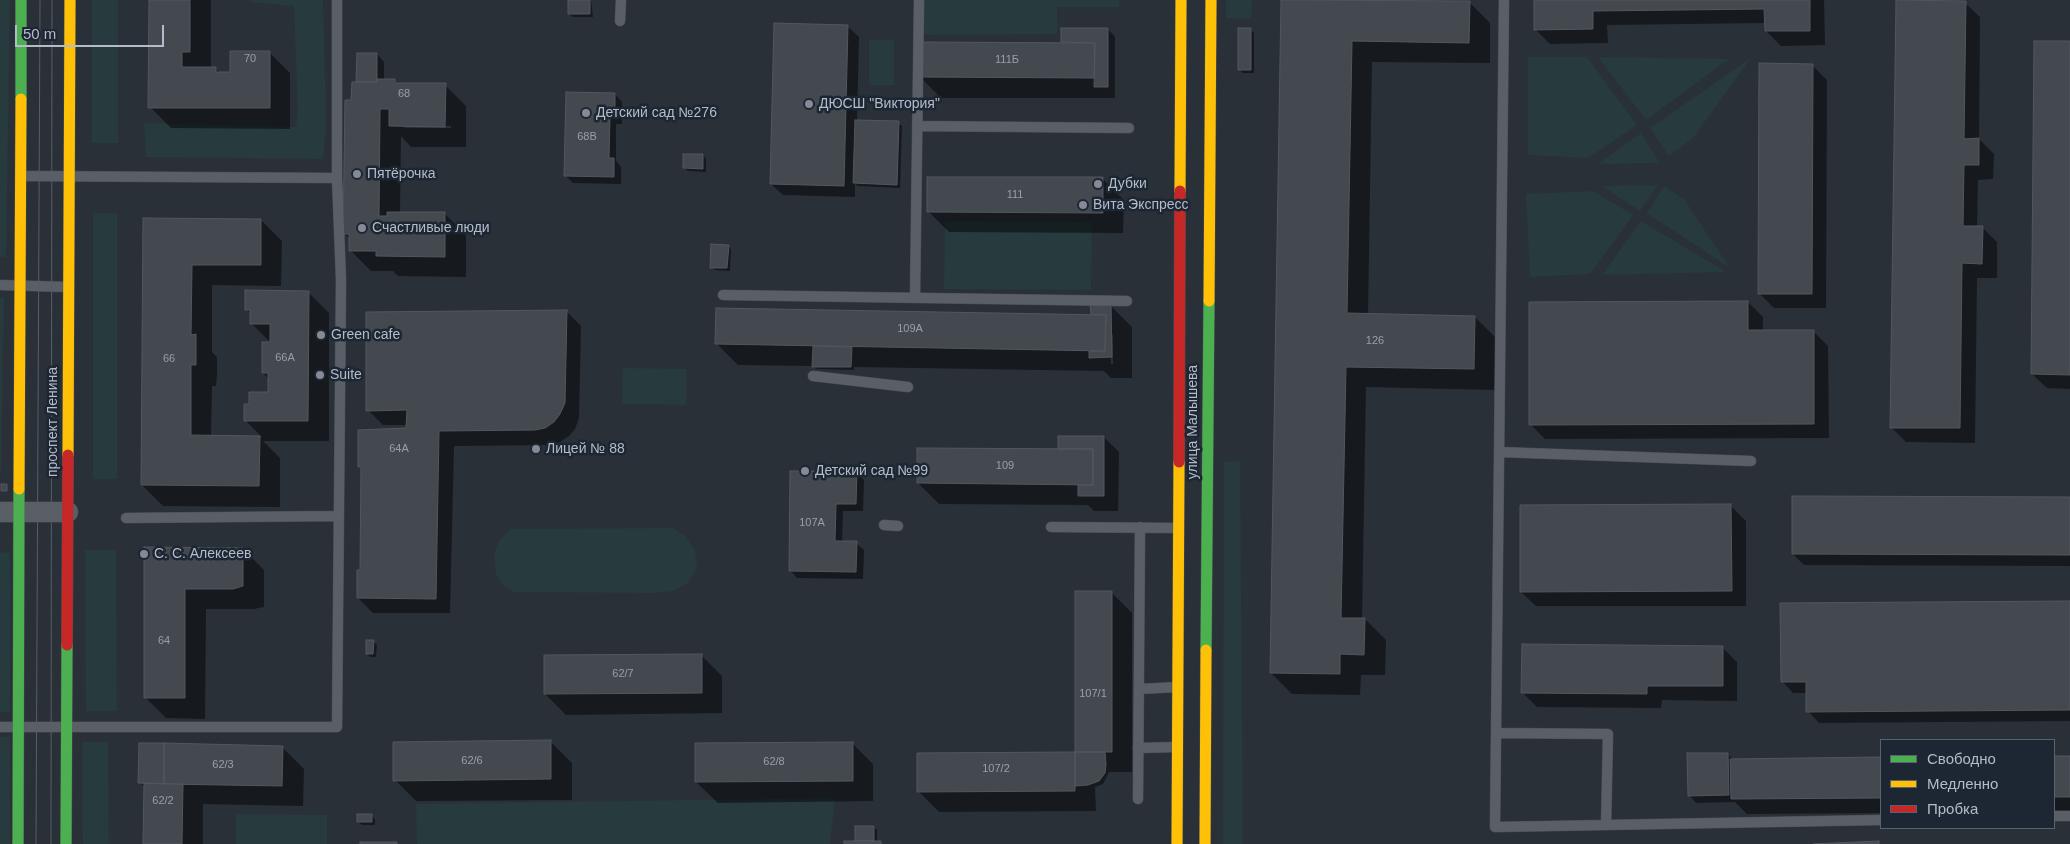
<!DOCTYPE html>
<meta charset="utf-8">
<style>
body{margin:0}
#map{position:relative;width:2070px;height:844px;overflow:hidden;background:#2a3038;font-family:Arial,sans-serif}
canvas{display:block}
.legend{position:absolute;left:1880px;top:739px;width:175px;height:90px;box-sizing:border-box;background:#1d2633;border:1px solid #59626f;margin:0;padding:6px 9px;list-style:none;font-size:15px;color:#b4bcc9}
.legend li{display:flex;align-items:center;gap:10px;height:25px}
.legend b{width:25px;border:1px solid #59626f}
.scale{position:absolute;left:15px;top:25px;width:149px;height:22px;box-sizing:border-box;border:2px solid #b4bcc9;border-top:0;padding-left:6px;font-size:15px;line-height:18px;white-space:nowrap;color:#b4bcc9;-webkit-text-stroke:4px #1d2633;paint-order:stroke}
</style>
<div id="map">
<canvas width="2070" height="844"></canvas>
<ul class="legend">
<li><b style="height:6px;background:#4caf50"></b>Свободно</li>
<li><b style="height:6px;background:#ffc107"></b>Медленно</li>
<li><b style="height:6px;background:#c62828"></b>Пробка</li>
</ul>
<div class="scale">50 m</div>
</div>
<script>
const ctx = document.querySelector('canvas').getContext('2d');
ctx.lineJoin = 'round';
function fillPath(path, color) {
  ctx.fillStyle = color;
  ctx.fill(path, 'evenodd');
}
function toPath(rows) {
  const path = new Path2D();
  for (const r of rows) {
    path.moveTo(r[0], r[1]);
    for (let i = 2; i < r.length; i += 2) path.lineTo(r[i], r[i + 1]);
  }
  return path;
}
function strokePath(path, color, width, dash) {
  ctx.strokeStyle = color;
  ctx.lineWidth = width;
  ctx.lineCap = dash ? 'butt' : 'round';
  ctx.setLineDash(dash || []);
  ctx.stroke(path);
}
function drawText(font, color, halo, rows, align = 'center') {
  ctx.font = font + ' Arial,sans-serif';
  ctx.lineWidth = 5;
  ctx.setLineDash([]);
  ctx.textBaseline = 'middle';
  ctx.strokeStyle = halo;
  ctx.fillStyle = color;
  for (const [text, x, y, turn = 0] of rows) {
    ctx.save();
    ctx.translate(x, y);
    ctx.rotate((+turn || 0) * Math.PI / 180);
    ctx.textAlign = isNaN(turn) ? turn : align;
    if (halo) ctx.strokeText(text, 0, 0);
    ctx.fillText(text, 0, 0);
    ctx.restore();
  }
}
fillPath(toPath([
 [0,0,10,0,6,257,0,257],
 [92,0,118,0,118,143,92,143],
 [250,0,323,0,326,122,323,159,146,157,144,123,296,127,298,111,294,6,250,2],
 [923,0,1119,0,1119,7,1057,7,1057,34,923,35],
 [1226,0,1252,0,1251,19,1226,18],
 [869,40,894,40,894,85,869,85],
 [1528,57,1587,57,1637,125,1588,158,1528,155],
 [1598,57,1729,59,1646,120],
 [1751,58,1693,138,1669,156,1650,128],
 [1641,133,1660,163,1598,164],
 [1658,185,1640,211,1602,186],
 [1664,186,1684,199,1730,268,1647,213],
 [1593,191,1633,215,1590,274,1530,277,1526,194],
 [93,213,117,213,117,479,93,479],
 [945,221,1092,222,1091,290,944,289],
 [1641,221,1726,272,1602,275],
 [0,298,4,298,1,474,0,474],
 [623,368,687,369,686,405,622,404],
 [1240,461,1243,844,1223,844,1224,462],
 [673,528,686,537,695,550,697,567,689,582,674,591,653,593,514,592,503,585,496,574,494,553,499,541,511,529],
 [85,550,116,550,117,711,86,711],
 [0,552,10,553,10,712,0,712],
 [0,737,10,737,10,844,0,844],
 [82,742,108,742,109,844,83,844],
 [835,798,830,844,417,844,416,804],
 [236,814,327,815,327,844,236,844]
]), '#273a3e');
fillPath(toPath([
 [150,0,211,0,211,68,215,68,220,73,232,73,269,52,290,73,290,129,171,128,150,107],
 [570,0,591,0,593,17,573,17,569,14],
 [1283,0,1469,2,1490,23,1490,63,1372,62,1368,315,1475,317,1496,338,1495,390,1366,387,1362,619,1365,619,1386,640,1385,675,1361,675,1360,695,1292,694,1271,673],
 [1535,0,1824,0,1825,45,1781,46,1766,31,1766,23,1607,25,1608,43,1550,44,1535,29],
 [1965,3,1980,17,1979,139,1994,154,1993,179,1978,180,1977,227,1982,227,1997,242,1997,278,1977,278,1975,443,1906,442,1891,427],
 [847,26,859,37,857,121,898,123,902,126,900,188,858,186,855,184,855,197,783,195,771,184],
 [1108,29,1115,37,1115,98,941,98,920,77,1064,44,1062,42],
 [1250,29,1254,33,1254,73,1243,73,1239,69],
 [2070,42,2070,389,2047,388,2032,374],
 [377,54,384,62,384,81,395,81,398,84,445,85,466,106,466,147,411,147,401,136,400,213,445,214,466,235,466,277,398,276,393,271,371,271,350,250,350,239,344,233,352,101,359,83],
 [403,125,451,126,451,128,405,128],
 [1812,65,1827,80,1826,308,1774,308,1759,293],
 [615,94,622,102,622,124,616,124,616,161,621,167,621,184,573,183,566,176],
 [703,155,706,159,706,172,688,171,684,168],
 [1103,179,1124,200,1123,233,949,232,928,211],
 [145,219,261,220,282,241,281,286,212,285,212,352,217,357,217,374,216,386,212,386,211,437,262,437,245,420,251,405,269,393,269,379,263,373,271,343,251,323,251,314,246,309,308,292,329,313,329,441,263,441,280,458,280,507,163,506,142,485],
 [728,246,731,249,730,271,715,270,711,267],
 [1748,302,1763,317,1763,331,1813,331,1828,346,1829,438,1545,439,1531,425],
 [1091,306,1111,306,1132,327,1132,378,1111,378,1104,371,854,367,854,370,817,369,813,366,738,365,717,344,1092,315],
 [1110,335,1113,335,1113,364,1111,364],
 [566,311,581,326,579,418,575,429,569,436,560,442,551,445,454,446,450,613,373,613,358,598,361,571,362,469,360,467,407,429,407,425,383,425,368,410],
 [1104,437,1119,452,1118,511,1094,511,1088,505,939,504,918,483,1061,450],
 [856,473,864,480,863,511,843,511,842,542,856,543,864,550,863,579,797,578,790,570],
 [2070,498,2070,566,1804,565,1793,554],
 [1731,506,1746,521,1746,606,1536,606,1521,592],
 [145,549,243,549,264,570,264,607,254,609,206,609,205,719,166,718,145,697],
 [1111,592,1132,613,1132,772,1109,772,1103,784,1095,787,1096,811,939,812,918,791,1076,753],
 [2070,602,2070,721,1819,723,1808,711,1808,693,1793,693,1782,681],
 [373,641,377,645,376,657,370,657,367,654],
 [1722,647,1737,662,1737,701,1662,700,1661,708,1537,707,1522,692],
 [701,655,722,676,722,713,566,715,545,694],
 [551,742,572,763,572,800,416,801,395,780],
 [852,743,873,764,873,801,718,803,696,782],
 [283,748,304,769,303,806,203,804,203,844,144,844,145,788,140,782],
 [1728,754,1733,760,1881,759,1881,813,1747,814,1735,802,1696,803,1689,795],
 [2054,757,2070,757,2070,811,2054,811],
 [371,815,375,819,375,825,362,825,358,822],
 [873,827,877,830,877,843,882,844,845,844,858,843]
]), '#0007');
const building = toPath([
 [149,0,190,0,190,52,182,52,182,67,216,67,216,72,230,72,230,51,270,51,270,108,148,108,149,0],
 [568,0,590,0,590,14,568,14,568,0],
 [1281,0,1470,1,1469,43,1352,41,1347,313,1475,316,1474,369,1346,367,1341,618,1365,618,1364,655,1340,654,1340,674,1270,673,1281,0],
 [1534,0,1810,0,1810,31,1765,31,1764,9,1593,11,1593,29,1534,30,1534,0],
 [1896,0,1966,1,1964,139,1979,138,1979,165,1964,165,1963,226,1983,226,1982,264,1962,263,1960,428,1890,428,1896,0],
 [774,23,848,25,844,186,770,184,774,23],
 [1061,28,1108,28,1108,87,1094,87,1095,43,1061,42,1061,28],
 [1238,28,1251,28,1251,70,1238,70,1238,28],
 [2034,41,2070,41,2070,375,2031,374,2034,41],
 [919,42,1095,43,1094,78,919,77,919,42],
 [357,53,377,53,377,82,356,82,357,53],
 [1759,63,1813,64,1812,294,1758,294,1759,63],
 [377,79,395,79,395,83,446,83,445,127,389,126,389,109,380,109,379,216,387,216,387,212,445,212,445,257,376,256,376,251,349,251,349,234,343,234,345,100,351,100,352,82,377,82,377,79],
 [566,92,615,93,615,117,610,117,609,158,614,158,614,177,564,176,566,92],
 [855,120,899,121,897,185,853,183,855,120],
 [683,154,703,154,703,169,683,168,683,154],
 [927,177,1103,177,1103,213,927,212,927,177],
 [143,218,261,219,261,265,192,265,191,335,196,334,196,365,191,365,191,435,260,436,259,486,141,485,143,218],
 [711,244,729,245,727,268,710,268,711,244],
 [245,290,309,291,308,421,244,421,244,404,249,404,249,392,268,392,268,373,262,373,262,342,270,342,270,324,250,324,250,310,245,310,245,290],
 [1748,301,1748,330,1814,330,1814,424,1529,425,1529,302,1748,301],
 [1090,305,1111,305,1112,357,1089,358,1089,351,1105,351,1106,315,1091,314,1090,305],
 [716,308,1106,315,1105,351,715,344,716,308],
 [567,310,565,403,560,414,554,422,545,428,535,430,439,431,436,599,357,598,357,570,360,570,361,467,358,467,358,430,406,428,407,410,366,411,366,312,567,310],
 [813,346,852,347,851,367,812,367,813,346],
 [1058,436,1104,436,1104,496,1078,496,1078,485,1093,485,1093,449,1058,449,1058,436],
 [917,448,1093,449,1093,485,917,483,917,448],
 [790,471,857,471,856,504,836,504,835,541,857,541,856,572,789,571,790,471],
 [1,484,7,484,7,491,1,491,1,484],
 [1792,496,2070,497,2070,555,1792,554,1792,496],
 [1731,504,1732,591,1520,592,1520,505,1731,504],
 [144,547,243,548,243,586,233,589,185,589,185,698,144,698,144,547],
 [1075,591,1112,591,1112,752,1075,752,1075,591],
 [2070,601,2070,710,1806,712,1806,682,1781,682,1780,603,2070,601],
 [366,640,374,640,373,654,366,654,366,640],
 [1522,644,1723,646,1723,686,1647,686,1647,694,1521,693,1522,644],
 [702,654,702,693,544,694,544,655,702,654],
 [551,740,551,779,393,781,393,742,551,740],
 [853,742,853,781,695,782,695,743,853,742],
 [139,743,164,743,164,784,138,783,139,743],
 [164,743,283,746,282,786,164,784,164,743],
 [1075,752,1075,791,917,792,917,753,1075,752],
 [1075,752,1105,752,1106,765,1105,773,1099,781,1088,785,1075,786,1075,752],
 [1687,753,1728,753,1729,795,1688,796,1687,753],
 [2054,756,2070,756,2070,797,2054,797,2054,756],
 [1881,757,1881,798,1731,799,1730,759,1881,757],
 [144,783,183,784,182,844,143,844,144,783],
 [357,814,372,814,372,822,357,822,357,814],
 [855,826,874,826,874,841,855,841,855,826],
 [844,841,881,841,881,844,844,844,844,841],
 [1879,841,1879,844,1813,844,1879,841],
 [360,842,397,842,397,844,360,844,360,842]
]);
fillPath(building, '#444950');
strokePath(building, '#52575f', 1);
const lane = toPath([
 [1504,0,1495,827,1881,820],
 [620,21,621,0],
 [917,126,1129,128],
 [22,176,337,178],
 [0,285,67,287],
 [723,295,1127,301],
 [915,297,919,0],
 [813,376,908,387],
 [1499,452,1751,461],
 [126,518,339,516],
 [884,525,898,526],
 [1051,527,1178,528],
 [1139,689,1178,687],
 [0,727,337,727,341,280,337,178,337,0],
 [1496,733,1608,734,1606,825],
 [1138,748,1177,747],
 [1138,799,1140,527],
 [2054,816,2070,816]
]);
const street = toPath([
 [0,512,68,512]
]);
const fast = toPath([
 [21,99,21,0],
 [1206,650,1209,301],
 [18,844,19,489],
 [66,844,67,645]
]);
const slow = toPath([
 [1180,191,1181,0],
 [1209,301,1211,0],
 [68,455,70,0],
 [19,489,21,99],
 [1177,844,1179,462],
 [1205,844,1206,650]
]);
const jam = toPath([
 [1179,462,1180,191],
 [67,645,68,455]
]);
strokePath(lane, '#484c53', 11);
strokePath(street, '#484c53', 21);
strokePath(fast, '#484c53', 12);
strokePath(slow, '#484c53', 12);
strokePath(jam, '#484c53', 12);
strokePath(lane, '#5a5e66', 10);
strokePath(street, '#5a5e66', 20);
strokePath(fast, '#4caf50', 11);
strokePath(slow, '#ffc107', 11);
strokePath(jam, '#c62828', 11);
strokePath(toPath([
 [36,844,40,0],
 [51,844,52,0]
]), '#595d64', 1);
for (const [x, y, r, color] of [
 [809,104,5,"#848b96"],
 [586,113,5,"#848b96"],
 [357,174,5,"#848b96"],
 [1098,184,5,"#848b96"],
 [1083,205,5,"#848b96"],
 [362,228,5,"#848b96"],
 [321,335,5,"#848b96"],
 [320,375,5,"#848b96"],
 [536,449,5,"#848b96"],
 [805,471,5,"#848b96"],
 [144,554,5,"#848b96"]
]) {
  const dot = new Path2D();
  dot.arc(x, y, r, 0, 2 * Math.PI);
  ctx.fillStyle = color;
  ctx.fill(dot);
  strokePath(dot, '#1d2633', 2);
}
drawText('11px', '#989fab', null, [
 ["70",250,59],
 ["111Б",1007,60],
 ["68",404,94],
 ["68В",587,137],
 ["111",1015,195],
 ["109А",910,329],
 ["126",1375,341],
 ["66А",285,358],
 ["66",169,359],
 ["64А",399,449],
 ["109",1005,466],
 ["107А",812,523],
 ["64",164,641],
 ["62/7",623,674],
 ["107/1",1093,694],
 ["62/6",472,761],
 ["62/8",774,762],
 ["62/3",223,765],
 ["107/2",996,769],
 ["62/2",163,801]
]);
drawText('14px', '#b4bcc9', '#1d2633', [
 ["ДЮСШ \"Виктория\"",819,104],
 ["Детский сад №276",596,113],
 ["Пятёрочка",367,174],
 ["Дубки",1108,184],
 ["Вита Экспресс",1093,205],
 ["Счастливые люди",372,228],
 ["Green cafe",331,335],
 ["Suite",330,375],
 ["Лицей № 88",546,449],
 ["Детский сад №99",815,471],
 ["С. С. Алексеев",154,554]
], 'left');
drawText('14px', '#b4bcc9', '#1d2633', [
 ["проспект Ленина",53,422,-90],
 ["улица Малышева",1193,422,-90]
]);
</script>
